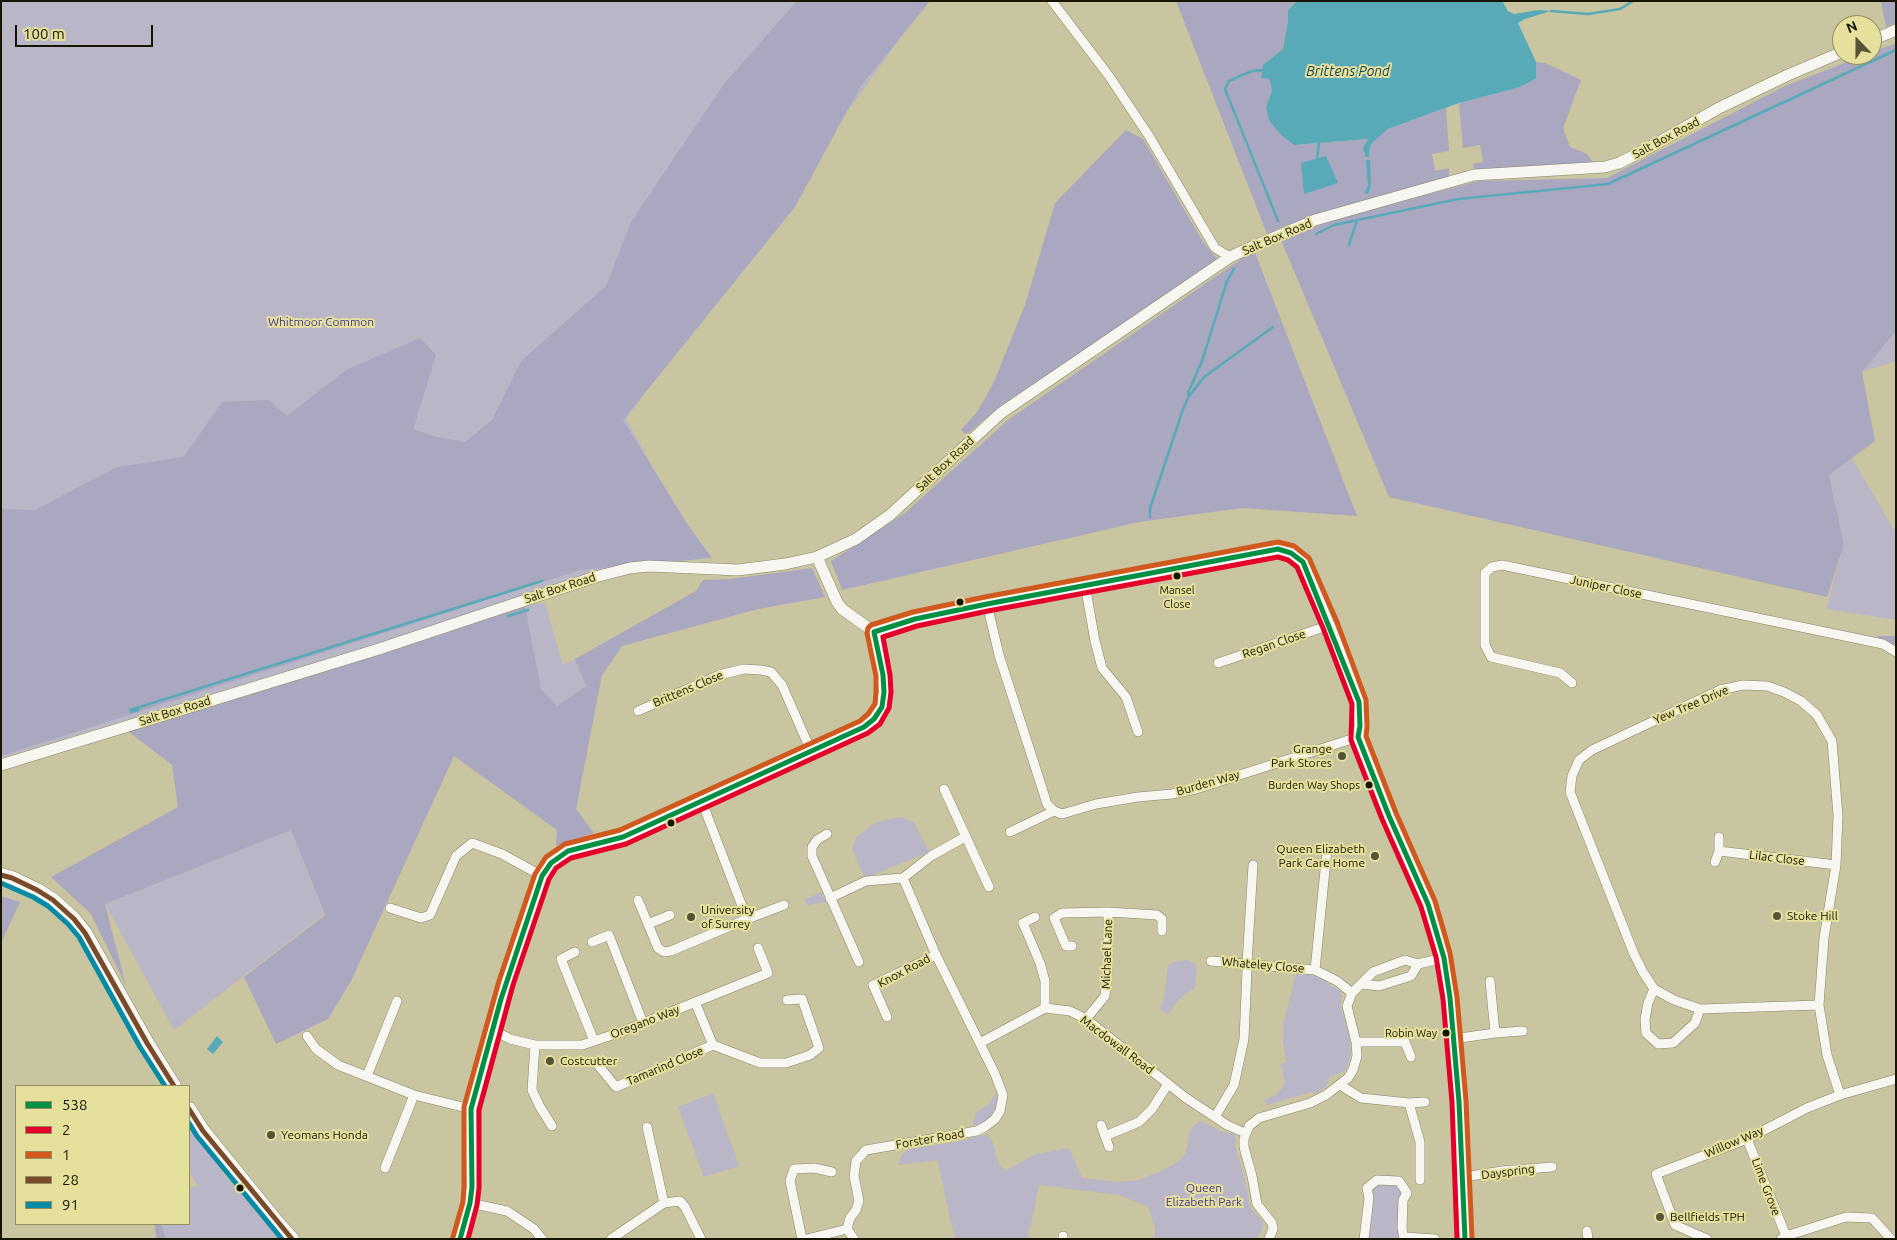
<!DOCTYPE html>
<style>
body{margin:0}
#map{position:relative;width:1897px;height:1240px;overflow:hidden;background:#c8c5a0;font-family:Ubuntu,sans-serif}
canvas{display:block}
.frame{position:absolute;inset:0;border:2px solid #171500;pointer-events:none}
.legend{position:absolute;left:15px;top:1085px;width:175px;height:140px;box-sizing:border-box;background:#e5e19d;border:1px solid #938f5e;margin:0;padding:6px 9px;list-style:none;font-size:15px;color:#171500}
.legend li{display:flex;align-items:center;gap:10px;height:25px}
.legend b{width:25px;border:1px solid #938f5e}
.north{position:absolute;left:1832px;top:15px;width:50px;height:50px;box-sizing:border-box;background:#e5e19d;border:1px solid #938f5e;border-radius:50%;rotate:338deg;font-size:14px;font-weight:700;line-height:20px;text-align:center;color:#171500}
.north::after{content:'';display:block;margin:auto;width:18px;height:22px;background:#555338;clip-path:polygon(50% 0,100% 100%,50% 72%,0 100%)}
.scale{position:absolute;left:15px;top:25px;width:138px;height:22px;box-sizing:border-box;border:2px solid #171500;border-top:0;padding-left:6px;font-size:15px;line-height:18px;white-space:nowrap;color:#171500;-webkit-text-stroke:4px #e5e19d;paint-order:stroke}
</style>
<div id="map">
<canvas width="1897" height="1240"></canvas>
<div class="frame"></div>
<ul class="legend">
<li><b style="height:6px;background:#039045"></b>538</li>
<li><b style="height:6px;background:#e4002b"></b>2</li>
<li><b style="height:6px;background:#d1591d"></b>1</li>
<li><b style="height:6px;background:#7a4b2a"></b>28</li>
<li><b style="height:6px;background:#058ba5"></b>91</li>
</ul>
<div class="north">N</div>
<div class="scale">100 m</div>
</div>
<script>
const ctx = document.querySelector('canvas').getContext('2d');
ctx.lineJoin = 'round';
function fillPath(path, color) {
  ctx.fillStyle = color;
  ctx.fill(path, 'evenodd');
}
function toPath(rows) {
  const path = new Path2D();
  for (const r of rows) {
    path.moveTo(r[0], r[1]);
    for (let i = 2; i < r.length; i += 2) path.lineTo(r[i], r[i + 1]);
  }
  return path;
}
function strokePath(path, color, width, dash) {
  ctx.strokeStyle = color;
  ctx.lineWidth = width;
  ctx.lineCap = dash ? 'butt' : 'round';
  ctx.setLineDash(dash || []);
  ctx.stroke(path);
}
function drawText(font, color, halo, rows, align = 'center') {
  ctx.font = font + ' Ubuntu,sans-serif';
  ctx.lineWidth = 4;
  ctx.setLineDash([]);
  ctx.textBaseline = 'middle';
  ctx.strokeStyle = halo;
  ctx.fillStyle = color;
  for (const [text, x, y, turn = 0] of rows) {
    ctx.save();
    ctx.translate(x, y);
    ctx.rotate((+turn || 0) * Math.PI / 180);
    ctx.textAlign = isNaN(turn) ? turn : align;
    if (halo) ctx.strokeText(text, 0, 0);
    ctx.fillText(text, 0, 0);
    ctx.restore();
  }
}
fillPath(toPath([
 [1,1,927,1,626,419,697,546,1,758],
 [1896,331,1896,361,1862,372],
 [1852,458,1896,533,1896,620,1826,609,1844,545,1829,475],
 [545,603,563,665,575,659,586,686,557,707,541,689,525,605],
 [902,817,914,823,929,852,865,878,852,850,856,837,876,822],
 [291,830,324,914,174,1030,105,904],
 [821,892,826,902,807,905,804,900],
 [1187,960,1197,965,1195,988,1179,999,1168,1014,1160,1010,1165,992,1168,965,1178,961],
 [1296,973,1317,976,1341,992,1341,1007,1350,1040,1351,1054,1346,1070,1330,1077,1326,1087,1315,1094,1312,1092,1267,1105,1264,1100,1274,1096,1283,1087,1284,1081,1281,1064,1287,1062,1283,1043,1283,1027],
 [997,1092,997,1104,992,1114,985,1122,974,1126,973,1121,977,1112,989,1104],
 [713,1093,739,1166,704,1177,678,1107],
 [1199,1121,1228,1134,1232,1133,1236,1137,1235,1146,1244,1175,1250,1207,1261,1220,1263,1225,1262,1231,1257,1239,1155,1239,1155,1227,1148,1207,1119,1195,1039,1185,1028,1239,955,1239,937,1160,898,1165,901,1156,908,1149,955,1142,987,1134,993,1143,998,1162,1003,1169,1007,1170,1036,1154,1069,1148,1082,1178,1119,1182,1139,1180,1168,1168,1180,1160,1186,1152,1189,1135,1192,1128],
 [189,1124,226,1177,286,1239,166,1239,161,1224,189,1224,189,1188,197,1186,189,1169],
 [1379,1183,1395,1184,1403,1192,1400,1197,1398,1230,1401,1237,1400,1239,1368,1239,1366,1235,1371,1229,1373,1195,1370,1190]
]), '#b8b6c7');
fillPath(toPath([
 [797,1,930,1,860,87,795,207,623,420,688,525,712,558,580,570,1,756,1,509,35,510,117,467,184,457,222,402,268,400,287,416,346,370,420,338,436,355,413,429,437,437,465,442,492,420,521,361,606,286,631,222,724,84],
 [1176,1,1297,1,1288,10,1288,21,1283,49,1264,65,1261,78,1269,79,1272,90,1266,108,1294,145,1369,139,1378,136,1388,129,1446,108,1449,151,1432,154,1435,171,1449,168,1449,177,1286,225,1267,234],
 [1881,1,1896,1,1896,23,1886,27],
 [1896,43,1896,331,1862,372,1875,441,1829,475,1844,545,1827,597,1389,497,1281,240,1332,220,1478,181,1607,178,1785,86,1865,55,1872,55,1872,52],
 [1536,62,1545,63,1581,80,1563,128,1570,147,1587,154,1593,162,1474,172,1473,164,1483,162,1480,145,1463,148,1459,103,1517,88,1536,79],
 [1126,130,1143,139,1203,242,1218,260,1000,406,966,435,961,430,977,412,993,384,1025,305,1055,203],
 [1254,250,1357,516,1242,508,1139,522,842,590,831,561,905,513,1008,420],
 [812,568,825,597,758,609,622,646,602,675,576,809,594,833,556,846,557,830,454,756,351,981,328,1019,276,1044,244,977,325,915,291,830,105,904,126,986,91,914,51,877,178,807,172,765,129,732,525,605,541,689,557,706,586,686,575,659,696,591,703,580,730,579],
 [1876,636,1896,636,1896,648],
 [1,896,20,902,1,943],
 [154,1224,161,1224,166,1239,157,1239]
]), '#aaa7c1');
fillPath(toPath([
 [1297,1,1502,1,1508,11,1514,14,1538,10,1551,11,1525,19,1518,23,1536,62,1536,79,1517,88,1459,103,1388,129,1374,141,1370,146,1369,157,1366,157,1363,148,1368,139,1294,145,1280,134,1269,120,1266,108,1272,90,1269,79,1261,78,1263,65,1283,49,1288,21,1288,10],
 [1326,156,1338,183,1304,194,1301,163],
 [1366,160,1370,160,1371,186,1368,194,1364,193,1368,186],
 [217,1036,223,1042,213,1054,207,1049]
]), '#59aab8');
strokePath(toPath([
 [1551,11,1588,14,1620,9,1633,1],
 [1264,70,1252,71,1229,81,1225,89,1278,221],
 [1317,161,1319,141],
 [1316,234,1334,225,1458,199,1608,184,1896,50],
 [1349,245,1357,220],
 [1189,396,1188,393,1202,361,1227,281,1234,269],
 [1150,517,1150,508,1183,409,1189,396,1204,377,1273,327],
 [508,616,528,610],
 [130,710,542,581],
 [131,712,138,710]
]), '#59aab8', 2.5);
const street = toPath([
 [1052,1,1109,76,1149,136,1215,248,1230,257],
 [1085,585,1095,641,1102,668,1126,697,1138,732],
 [987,604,999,655,1042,788,1047,804,1054,811,1062,814,1096,804,1138,797,1172,794,1196,789,1358,737],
 [1218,663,1330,625],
 [1572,683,1560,673,1491,657,1485,645,1485,573,1492,567,1502,565,1883,644,1896,652],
 [638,711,719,675,744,669,761,670,771,672,782,685,811,751],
 [944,789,989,887],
 [1010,832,1054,811],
 [827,834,817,840,812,847,812,856,859,962],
 [1719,851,1836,865],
 [1715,862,1719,851,1719,837],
 [830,898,866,881,903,878,931,856,965,837],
 [638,900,658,948,664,952,671,951,747,919,702,802],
 [390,908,421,918,430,915,456,856,472,843,502,854,542,876],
 [1035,917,1023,923,1040,963,1045,981,1045,1008],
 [747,919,784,905],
 [648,924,670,915],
 [592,942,609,935,643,1023],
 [1072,946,1066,946,1054,918,1062,913,1108,912,1157,915,1162,919,1162,931],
 [575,952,561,959,594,1041],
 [1211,961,1315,970,1337,981,1352,993],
 [1247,963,1253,865],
 [1315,970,1327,850],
 [1362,984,1379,986,1411,976,1418,964],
 [1654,989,1674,1000,1700,1009],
 [695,1002,713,1045,760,1063,786,1063,810,1055,819,1048,802,999,787,1000],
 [1819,1005,1700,1009,1695,1023,1673,1043,1658,1044,1646,1033,1645,1019,1648,1003,1654,989,1643,972,1634,954,1570,792,1572,776,1579,760,1592,750,1720,690,1743,685,1767,686,1784,692,1801,701,1817,715,1832,741,1838,816,1836,865,1824,938,1819,1005,1827,1055,1840,1095],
 [887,1017,873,985,936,955],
 [1086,1019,1105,996,1108,966,1108,912],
 [493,1030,510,1039,535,1045,582,1045,621,1032,768,973,758,948],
 [1495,1033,1523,1031],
 [307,1036,316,1049,338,1065,414,1095,471,1109],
 [1453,1039,1495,1033,1490,981],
 [1356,1042,1405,1042,1411,1057],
 [980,1043,1045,1008,1070,1011,1086,1019,1186,1098,1227,1125,1245,1133],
 [535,1045,532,1090,540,1107,552,1126],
 [598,1065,616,1087,713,1045],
 [367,1076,397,1001],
 [1340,1085,1361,1098,1409,1103,1425,1102],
 [1409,1103,1420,1142,1420,1180],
 [1215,1117,1234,1085,1244,1039,1247,970],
 [1101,1125,1109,1147],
 [647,1127,664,1203],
 [1105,1136,1139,1122,1152,1109,1168,1084],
 [1747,1139,1786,1236,1781,1239],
 [385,1168,414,1095],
 [1464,1177,1502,1171,1552,1167],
 [470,1203,507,1211,534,1229,542,1239],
 [847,1229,850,1218,856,1210,859,1201,854,1176,856,1161,866,1150,977,1131,986,1126,995,1119,1000,1111,1003,1095,995,1074,936,955,903,878],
 [847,1229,854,1239],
 [1587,1231,1588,1239],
 [1786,1236,1846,1217,1872,1218,1891,1239],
 [1405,1237,1435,1239],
 [611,1239,664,1203,680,1201,685,1207,701,1239],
 [802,1239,790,1181,794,1169,814,1168,832,1172],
 [807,1239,847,1229],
 [1063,1239,1063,1236],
 [1269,1239,1273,1229,1272,1223,1257,1204,1252,1176,1244,1147,1244,1139,1249,1126,1259,1118,1310,1103,1326,1095,1348,1078,1353,1070,1357,1056,1356,1042,1347,1006,1352,993,1373,972,1405,960,1418,964,1444,958],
 [1364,1239,1369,1198,1367,1188,1377,1180,1399,1181,1407,1193,1403,1200,1402,1228,1404,1239],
 [1707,1239,1675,1225,1656,1174,1747,1139,1807,1108,1840,1095,1896,1079]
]);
const secondary = toPath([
 [1872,40,1896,30],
 [817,557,837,602,842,609,874,632],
 [874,632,915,619,987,604,1278,549,1291,553,1303,562,1341,654,1359,702,1360,726,1358,737,1389,816,1428,904,1444,958,1450,998,1459,1102,1465,1239],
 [1,765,379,649,595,577,630,568,649,566,738,570,785,564,817,557,856,539,890,515,1001,413,1230,257,1245,250,1315,220,1474,175,1605,167,1619,163,1643,151,1719,108,1788,75,1842,52],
 [460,1239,470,1203,472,1187,471,1109,501,999,542,876,551,863,568,851,623,837,864,727,874,719,882,707,884,692,883,675,874,632]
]);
const primary = toPath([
 [1,875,12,878,37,890,53,900,74,919,85,933,147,1043,174,1086],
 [189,1109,203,1131,275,1220,292,1239]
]);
strokePath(street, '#878567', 10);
strokePath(secondary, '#878567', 12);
strokePath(primary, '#878567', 15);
strokePath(street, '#f7f6f1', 9);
strokePath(secondary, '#f7f6f1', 11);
strokePath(primary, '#f7f6f1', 14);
strokePath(toPath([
 [874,632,915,619,987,604,1278,549,1291,553,1303,562,1359,702,1360,726,1358,737,1389,816,1428,904,1444,958,1450,998,1459,1102,1465,1239],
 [460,1239,470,1203,472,1187,471,1109,501,999,542,876,551,863,568,851,623,837,864,727,874,719,882,707,884,692,883,675,874,632]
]), '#039045', 5);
strokePath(toPath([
 [468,1239,477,1205,479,1188,479,1110,513,985,549,879,556,868,571,858,626,844,868,733,880,724,889,708,891,692,890,675,883,637,917,626,988,611,1278,557,1288,560,1297,567,1323,628,1352,704,1351,740,1382,819,1421,907,1436,957,1443,999,1452,1102,1457,1239]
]), '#e4002b', 5);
strokePath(toPath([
 [453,1237,463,1202,464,1187,464,1107,499,981,535,874,546,857,565,844,620,830,860,721,868,714,875,704,876,692,876,676,867,633,868,628,871,625,913,612,985,597,1278,542,1294,546,1309,558,1337,622,1366,700,1367,727,1366,736,1396,813,1435,901,1450,953,1457,997,1466,1101,1472,1239]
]), '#d1591d', 5);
strokePath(toPath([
 [1,875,12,878,37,890,53,900,74,919,85,933,147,1043,174,1086],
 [189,1109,203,1131,292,1239]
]), '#7a4b2a', 5);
strokePath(toPath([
 [1,883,33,897,48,906,68,924,79,937,140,1047,165,1086],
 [189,1123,197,1136,282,1239]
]), '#058ba5', 5);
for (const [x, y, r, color] of [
 [1177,576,4.5,"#171500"],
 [960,602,4.5,"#171500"],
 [1342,756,5,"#555338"],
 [1369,785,4.5,"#171500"],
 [671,823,4.5,"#171500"],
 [1375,856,5,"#555338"],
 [1777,916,5,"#555338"],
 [691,917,5,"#555338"],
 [1446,1033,4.5,"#171500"],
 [550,1061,5,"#555338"],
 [271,1135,5,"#555338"],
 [240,1188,4.5,"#171500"],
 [1660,1217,5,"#555338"]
]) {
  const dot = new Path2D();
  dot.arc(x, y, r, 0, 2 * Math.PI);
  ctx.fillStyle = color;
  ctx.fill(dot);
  strokePath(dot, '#e5e19d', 2);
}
drawText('11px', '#171500', '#e5e19d', [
 ["Mansel",1177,590,"center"],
 ["Close",1177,604,"center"],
 ["Burden Way Shops",1360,785],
 ["Robin Way",1437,1033]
], 'right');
drawText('12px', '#171500', '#e5e19d', [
 ["Salt Box Road",1666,138,-28],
 ["Salt Box Road",1277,237,-23],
 ["Salt Box Road",945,464,-43],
 ["Juniper Close",1606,587,12],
 ["Salt Box Road",560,588,-18],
 ["Regan Close",1274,644,-19],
 ["Brittens Close",688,689,-23],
 ["Yew Tree Drive",1691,705,-23],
 ["Salt Box Road",175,711,-17],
 ["Burden Way",1208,783,-16],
 ["Lilac Close",1777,858,7],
 ["Michael Lane",1107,954,-88],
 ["Whateley Close",1263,965,5],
 ["Knox Road",904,971,-28],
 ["Oregano Way",645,1022,-21],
 ["Macdowall Road",1117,1045,37],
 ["Tamarind Close",665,1066,-23],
 ["Forster Road",930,1139,-10],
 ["Willow Way",1734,1142,-23],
 ["Dayspring",1508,1172,-7],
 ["Lime Grove",1766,1187,69]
]);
drawText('12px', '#43358f', '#e5e19d', [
 ["Whitmoor Common",321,322],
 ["Queen",1204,1188],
 ["Elizabeth Park",1204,1202]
]);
drawText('12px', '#171500', '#e5e19d', [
 ["Grange",1332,749,"right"],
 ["Park Stores",1332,763,"right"],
 ["Queen Elizabeth",1365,849,"right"],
 ["Park Care Home",1365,863,"right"],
 ["University",701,910],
 ["of Surrey",701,924],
 ["Stoke Hill",1787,916],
 ["Costcutter",560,1061],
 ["Yeomans Honda",281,1135],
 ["Bellfields TPH",1670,1217]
], 'left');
drawText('italic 14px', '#164455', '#e5e19d', [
 ["Brittens Pond",1348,71]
]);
</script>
